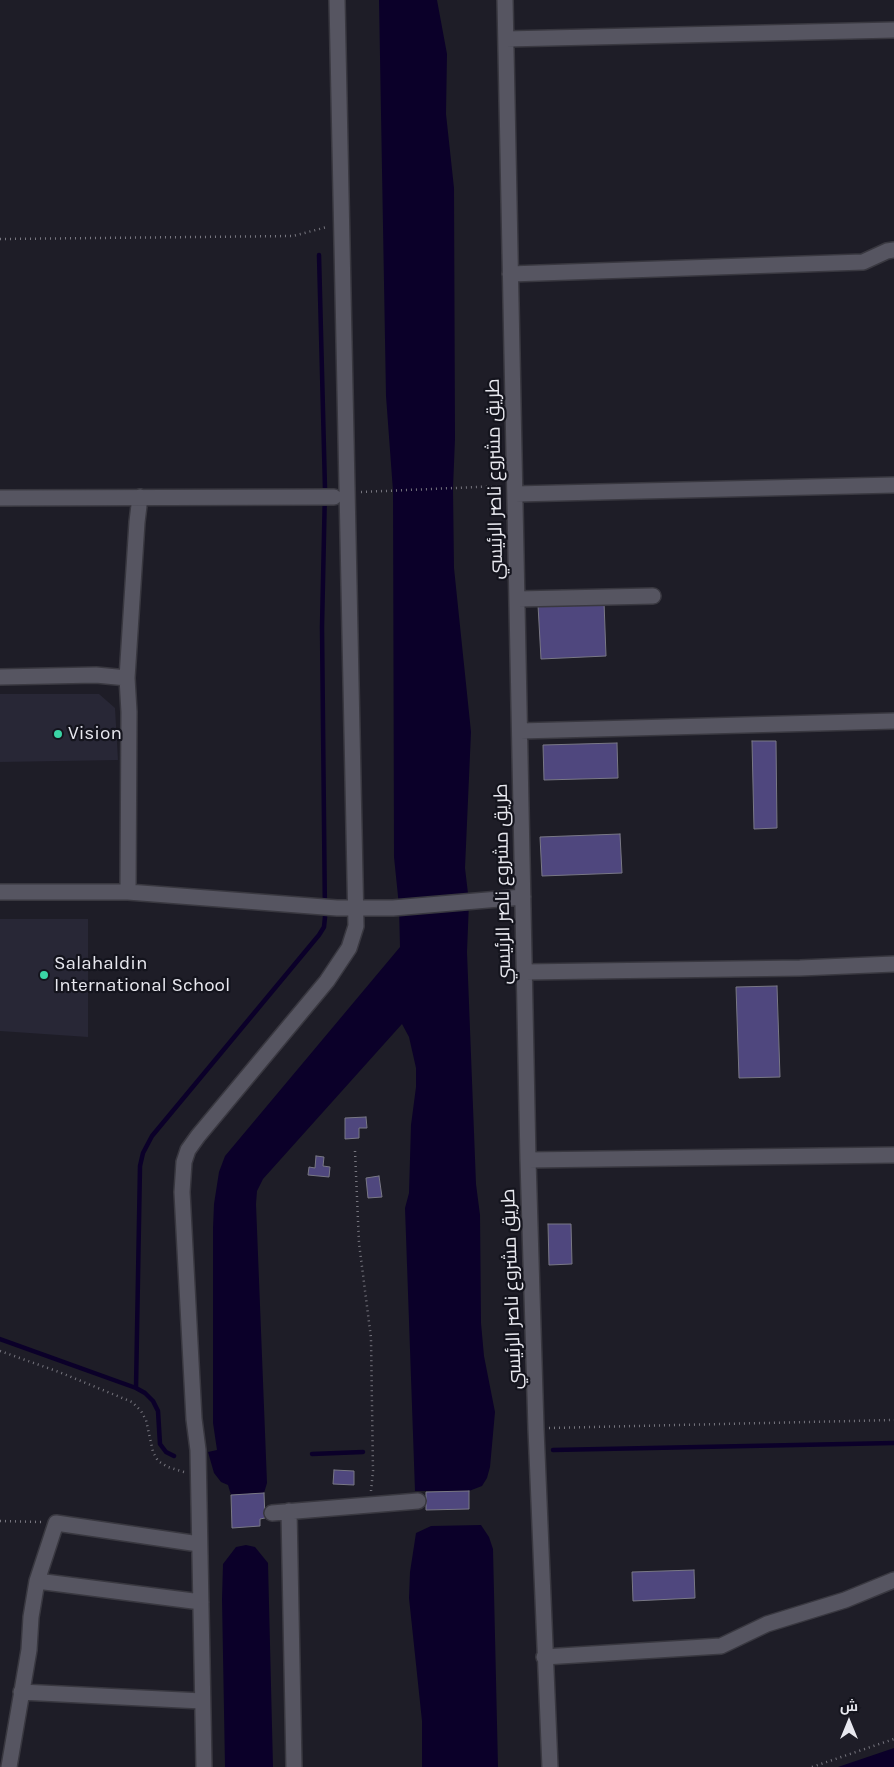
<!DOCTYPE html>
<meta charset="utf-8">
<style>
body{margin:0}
#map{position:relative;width:894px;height:1767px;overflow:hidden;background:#1e1d27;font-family:Karla,Cairo,sans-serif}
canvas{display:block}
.north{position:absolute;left:824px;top:1697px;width:50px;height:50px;-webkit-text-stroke:4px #14141d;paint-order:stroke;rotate:0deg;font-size:14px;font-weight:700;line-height:20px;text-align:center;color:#e8e8ef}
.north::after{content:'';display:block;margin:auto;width:18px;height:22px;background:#e8e8ef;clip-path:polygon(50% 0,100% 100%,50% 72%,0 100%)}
</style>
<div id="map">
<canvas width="894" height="1767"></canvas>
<div class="north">ش</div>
</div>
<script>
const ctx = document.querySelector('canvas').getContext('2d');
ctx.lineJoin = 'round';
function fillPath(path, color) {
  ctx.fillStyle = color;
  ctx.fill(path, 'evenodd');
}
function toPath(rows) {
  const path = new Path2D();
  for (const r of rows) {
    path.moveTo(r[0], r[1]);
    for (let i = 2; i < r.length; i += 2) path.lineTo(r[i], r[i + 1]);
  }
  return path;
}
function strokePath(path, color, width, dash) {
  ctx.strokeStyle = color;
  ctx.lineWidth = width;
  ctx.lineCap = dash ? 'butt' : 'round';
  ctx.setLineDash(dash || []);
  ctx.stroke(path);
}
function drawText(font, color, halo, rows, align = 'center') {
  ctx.font = font + ' Karla,Cairo,sans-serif';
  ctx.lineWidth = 4.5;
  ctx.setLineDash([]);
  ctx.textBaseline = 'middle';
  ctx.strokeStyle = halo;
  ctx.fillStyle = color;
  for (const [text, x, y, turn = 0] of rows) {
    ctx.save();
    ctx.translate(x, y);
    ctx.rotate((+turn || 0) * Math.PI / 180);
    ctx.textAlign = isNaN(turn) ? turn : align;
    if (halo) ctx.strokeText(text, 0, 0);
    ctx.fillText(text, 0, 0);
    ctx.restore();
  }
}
fillPath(toPath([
 [0,694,99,694,115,708,118,760,0,762],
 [0,919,88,919,88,1037,0,1031]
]), '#282736');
fillPath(toPath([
 [379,0,437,0,447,54,446,114,454,188,455,439,453,488,454,568,471,732,465,868,469,902,467,952,476,1184,480,1215,481,1323,484,1356,495,1412,490,1467,487,1478,482,1486,469,1491,415,1491,405,1208,409,1193,411,1125,416,1087,416,1068,409,1037,402,1024,263,1179,257,1191,256,1204,267,1483,264,1493,231,1495,228,1485,221,1482,214,1473,208,1452,217,1450,213,1423,213,1228,214,1204,219,1172,225,1156,400,947,399,906,394,857,393,491,386,396],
 [481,1525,489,1537,493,1549,498,1767,422,1767,422,1721,409,1598,410,1572,416,1533,431,1526],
 [246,1545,255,1547,268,1563,273,1767,225,1767,222,1599,223,1564,236,1547],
 [894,1748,894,1767,838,1767]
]), '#0b0029');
strokePath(toPath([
 [0,1339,136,1388,145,1393,153,1401,158,1411,160,1444,166,1452,174,1456],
 [136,1388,140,1166,143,1153,152,1136,319,935,324,927,325,917,322,627,325,489,319,255],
 [553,1450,894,1443],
 [312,1454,363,1452]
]), '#0b0029', 4.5);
const building = toPath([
 [604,602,606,656,541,659,538,605,604,602],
 [752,741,776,741,777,828,754,829,752,741],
 [617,743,618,778,544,780,543,745,617,743],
 [620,834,622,873,542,876,540,837,620,834],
 [777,986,780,1077,739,1078,736,987,777,986],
 [366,1117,367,1128,359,1128,359,1138,345,1139,345,1118,366,1117],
 [316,1156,324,1157,323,1166,330,1167,329,1177,308,1175,309,1167,315,1168,316,1156],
 [379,1176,382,1197,368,1198,366,1178,379,1176],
 [548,1224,571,1224,572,1264,549,1265,548,1224],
 [334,1470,354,1471,354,1485,333,1484,334,1470],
 [469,1491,469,1509,426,1510,426,1492,469,1491],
 [264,1493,265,1518,260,1519,260,1526,232,1528,231,1495,264,1493],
 [694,1570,695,1598,633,1601,632,1572,694,1570]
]);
fillPath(building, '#4f477e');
strokePath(building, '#797885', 1);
const minor = toPath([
 [505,0,528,1160,536,1429,550,1767],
 [506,39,894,30],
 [510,274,863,262,887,251,894,250],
 [515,494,894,485],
 [0,498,334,497],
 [518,599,653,596],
 [0,677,96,675,127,678],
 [520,731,894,721],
 [0,892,128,892,337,908,393,908,523,897],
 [128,892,129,712,127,678,137,522,140,497],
 [525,972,800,968,894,964],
 [528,1160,894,1155],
 [289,1511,294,1767],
 [272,1513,418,1501],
 [37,1581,201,1602],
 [544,1657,721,1646,767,1624,845,1600,894,1580],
 [21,1692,202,1701],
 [9,1767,29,1650,31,1617,37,1581,56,1523,199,1544],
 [204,1767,198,1450,194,1419,182,1192,184,1162,188,1150,198,1136,327,981,349,948,356,926,337,0]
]);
strokePath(minor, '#393840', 18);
strokePath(toPath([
 [0,239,293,236,327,227],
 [361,492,501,486],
 [355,1151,359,1243,371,1338,373,1471,371,1491],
 [0,1351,59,1372,132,1402,141,1411,146,1420,153,1452,158,1461,168,1467,184,1472],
 [549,1428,894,1420],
 [0,1521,41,1522],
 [812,1767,894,1739]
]), '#77767f', 2.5, [1, 4]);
strokePath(minor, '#565561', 15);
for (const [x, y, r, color] of [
 [58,734,5,"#3ad4a5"],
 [44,975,5,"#3ad4a5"]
]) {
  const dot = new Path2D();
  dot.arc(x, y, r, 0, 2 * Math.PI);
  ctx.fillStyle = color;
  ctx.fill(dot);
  strokePath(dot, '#14141d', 2);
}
drawText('19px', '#e8e8ef', '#14141d', [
 ["طريق مشروع ناصر الرئيسي",495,479,-91],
 ["طريق مشروع ناصر الرئيسي",503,884,-91],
 ["طريق مشروع ناصر الرئيسي",512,1289,-92]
]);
drawText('19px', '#e8e8ef', '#14141d', [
 ["Vision",68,734],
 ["Salahaldin",54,964],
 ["International School",54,986]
], 'left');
</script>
